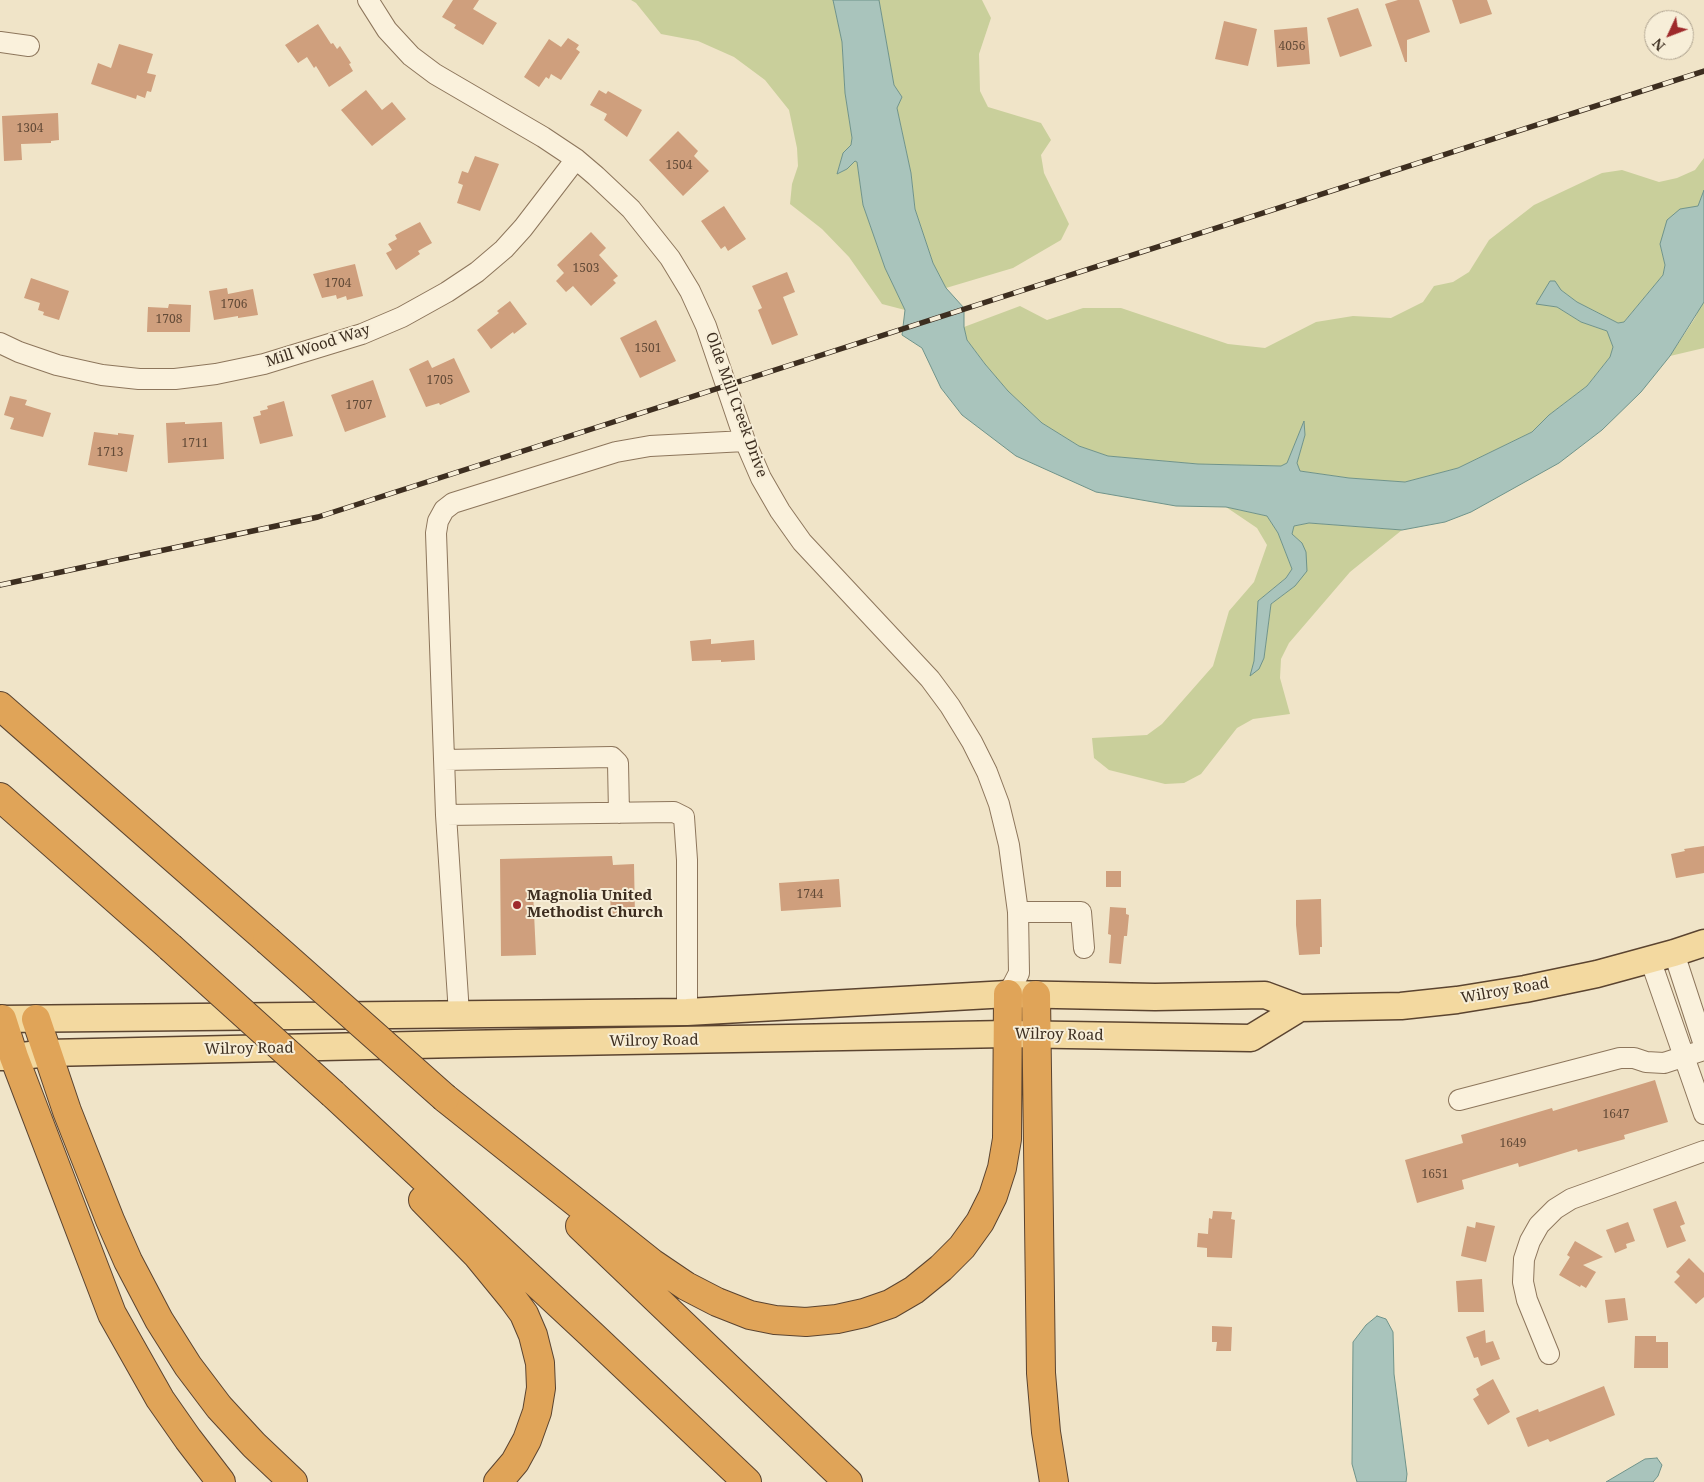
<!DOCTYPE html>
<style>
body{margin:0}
#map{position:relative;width:1704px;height:1482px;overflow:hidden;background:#f0e4c8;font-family:"Noto Serif",serif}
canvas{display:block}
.north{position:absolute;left:1644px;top:10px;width:50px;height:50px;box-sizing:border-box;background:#f7eed8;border:1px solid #ada18e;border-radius:50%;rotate:227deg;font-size:14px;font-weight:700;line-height:20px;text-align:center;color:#3d2e20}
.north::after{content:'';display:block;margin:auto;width:18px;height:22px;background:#9e2a2b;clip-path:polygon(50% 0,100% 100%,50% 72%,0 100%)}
</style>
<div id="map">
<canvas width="1704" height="1482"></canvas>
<div class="north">N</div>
</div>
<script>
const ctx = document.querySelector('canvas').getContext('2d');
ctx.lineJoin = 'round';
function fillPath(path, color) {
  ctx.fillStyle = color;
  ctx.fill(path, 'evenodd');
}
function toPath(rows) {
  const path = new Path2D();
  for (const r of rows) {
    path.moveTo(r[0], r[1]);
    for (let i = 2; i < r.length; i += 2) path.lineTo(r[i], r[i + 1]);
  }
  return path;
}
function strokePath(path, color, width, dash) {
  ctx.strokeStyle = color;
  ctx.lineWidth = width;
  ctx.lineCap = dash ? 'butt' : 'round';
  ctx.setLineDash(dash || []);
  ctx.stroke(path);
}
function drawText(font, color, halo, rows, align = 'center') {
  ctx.font = font + ' "Noto Serif",serif';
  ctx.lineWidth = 4;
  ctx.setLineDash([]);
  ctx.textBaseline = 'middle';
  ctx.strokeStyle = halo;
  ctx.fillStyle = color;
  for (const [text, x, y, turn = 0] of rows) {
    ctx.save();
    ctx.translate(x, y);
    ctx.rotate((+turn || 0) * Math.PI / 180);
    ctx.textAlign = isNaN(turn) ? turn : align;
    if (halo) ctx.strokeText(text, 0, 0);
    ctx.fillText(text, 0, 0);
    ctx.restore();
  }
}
fillPath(toPath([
 [631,0,833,0,842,42,845,93,852,138,851,145,843,153,837,174,847,169,855,160,857,162,863,205,885,268,905,310,882,304,849,257,822,229,790,204,792,184,798,166,797,148,789,110,765,80,734,57,698,41,661,34,636,3],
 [879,0,982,0,991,18,979,54,980,91,988,107,1041,123,1051,140,1041,155,1044,173,1069,224,1061,240,1013,268,946,288,933,263,915,209,911,173,897,108,902,97,894,85],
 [1704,158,1704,190,1698,206,1680,209,1660,244,1665,265,1663,275,1624,322,1618,323,1577,302,1561,290,1536,303,1557,307,1581,322,1607,331,1613,347,1610,357,1587,386,1549,415,1532,432,1458,468,1405,482,1349,478,1300,471,1297,463,1305,435,1304,422,1287,463,1281,466,1198,464,1108,456,1079,446,1042,423,1008,391,985,364,967,340,964,327,1020,306,1047,320,1083,308,1121,308,1228,344,1265,348,1316,322,1353,316,1391,318,1423,302,1434,286,1453,282,1469,272,1489,240,1534,205,1602,173,1622,170,1659,182,1677,178,1695,170],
 [1702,302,1704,302,1704,348,1670,356,1695,318],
 [1226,507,1267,516,1278,533,1292,569,1286,578,1258,601,1254,661,1251,675,1264,658,1271,604,1295,586,1302,543,1292,534,1294,526,1309,523,1402,530,1350,572,1289,643,1281,659,1280,678,1290,714,1253,719,1237,728,1201,774,1184,783,1165,784,1109,770,1094,758,1092,738,1147,735,1162,724,1213,666,1229,611,1254,582,1267,545,1257,528]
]), '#c9cf9b');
const water = toPath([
 [833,0,879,0,894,85,902,97,897,108,911,173,915,209,933,263,946,288,964,308,964,327,967,340,985,364,1008,391,1042,423,1079,446,1108,456,1198,464,1281,466,1287,463,1304,421,1305,435,1297,463,1300,471,1349,478,1405,482,1458,468,1532,432,1549,415,1587,386,1610,357,1613,347,1607,331,1581,322,1557,307,1536,304,1550,281,1555,281,1561,290,1577,302,1618,323,1624,322,1663,275,1665,265,1660,244,1667,220,1680,209,1698,206,1704,190,1704,302,1670,356,1641,392,1602,430,1559,463,1471,512,1445,522,1402,530,1309,523,1294,526,1292,534,1302,543,1306,552,1307,571,1295,586,1271,604,1264,658,1259,669,1250,676,1254,661,1258,601,1286,578,1292,569,1278,533,1267,516,1226,507,1176,506,1096,492,1016,456,962,415,941,388,922,348,902,335,905,310,885,268,863,205,857,162,855,161,847,169,837,174,843,153,851,145,852,138,845,93,842,42,833,0],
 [1377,1316,1386,1319,1393,1332,1394,1374,1407,1474,1406,1482,1357,1482,1352,1464,1353,1342,1366,1325,1377,1316],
 [1657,1458,1662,1465,1658,1476,1653,1482,1606,1482,1645,1459,1657,1458]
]);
fillPath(water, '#a9c4bc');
strokePath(water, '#6f938a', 1);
fillPath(toPath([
 [453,0,479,0,473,9,497,23,483,45,454,28,456,25,442,17],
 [1398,0,1419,0,1430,32,1407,40,1407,62,1405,62,1385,4],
 [1452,0,1487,0,1492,14,1460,24],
 [1358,8,1372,46,1340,57,1327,18],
 [1224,21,1257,29,1248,66,1215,59],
 [318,24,331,44,333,43,337,49,340,46,351,63,349,64,353,71,329,87,316,66,314,68,307,57,298,63,285,45],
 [1307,27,1310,64,1277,67,1274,30],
 [568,38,579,45,576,49,580,52,561,80,551,74,549,79,546,77,539,87,524,77,549,39,561,47],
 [119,44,153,54,147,73,156,75,151,92,147,91,145,98,137,95,136,99,91,84,98,63,111,68],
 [366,90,382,110,392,102,406,119,372,146,341,110],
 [599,90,606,94,608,91,642,110,627,137,604,120,607,114,590,105],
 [58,113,59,140,51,141,51,143,21,144,22,160,4,161,2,116],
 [678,131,698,151,694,156,709,171,683,196,649,160],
 [475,156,499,164,480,211,457,203,463,185,458,183,462,171,468,173],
 [724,206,746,239,728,251,725,246,721,249,701,221],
 [420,222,432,243,418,251,420,254,396,270,386,253,392,250,388,244,397,239,395,235],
 [591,232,606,248,599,255,618,276,613,280,616,283,591,306,573,286,566,292,556,281,564,273,557,265],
 [355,264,363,296,347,300,346,296,337,299,336,295,322,298,313,274],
 [787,272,795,292,783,297,798,335,772,345,758,310,762,308,752,286],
 [31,278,69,291,59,320,43,315,44,312,38,310,40,303,24,298],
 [227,288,228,294,253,289,258,315,238,318,238,316,214,320,209,291],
 [510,301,527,324,514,334,513,332,491,349,477,330,499,313,497,311],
 [169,304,191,305,190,332,147,332,148,307,168,308],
 [656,320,676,361,640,378,620,338],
 [454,358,470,392,440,405,439,403,426,407,409,369,428,360,432,368],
 [373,380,386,417,345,432,331,395],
 [10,396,27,400,25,405,51,413,43,437,10,429,14,418,4,415],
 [284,401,293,436,260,444,253,417,261,415,260,411,268,409,267,406],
 [185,422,185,424,222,422,224,459,168,463,166,423],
 [94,432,118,435,118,433,134,435,127,472,88,465],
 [711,639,711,644,754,640,755,660,721,662,721,660,692,661,690,641],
 [1704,846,1704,873,1676,878,1671,854,1685,851,1684,849],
 [612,856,613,865,634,864,635,917,611,918,610,890,533,892,536,955,501,956,500,859],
 [1106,871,1121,871,1121,887,1106,887],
 [839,879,841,907,781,911,779,883],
 [1321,899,1322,947,1320,947,1320,954,1299,955,1296,925,1296,900],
 [1110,907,1126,908,1126,914,1129,915,1127,936,1124,936,1121,964,1109,963,1111,935,1108,934],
 [1655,1080,1668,1122,1624,1135,1625,1139,1578,1152,1577,1149,1519,1167,1518,1163,1462,1180,1464,1189,1417,1203,1405,1160,1463,1143,1461,1135,1552,1108,1553,1111],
 [1676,1201,1685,1224,1680,1226,1686,1241,1667,1248,1653,1209],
 [1213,1211,1232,1212,1231,1219,1235,1220,1232,1258,1207,1257,1207,1248,1197,1247,1198,1233,1208,1234,1209,1218,1212,1219],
 [1476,1222,1495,1226,1486,1262,1461,1256,1467,1226,1475,1228],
 [1628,1222,1635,1241,1626,1244,1627,1248,1615,1253,1606,1230],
 [1575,1241,1603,1257,1583,1265,1596,1272,1586,1288,1581,1285,1580,1287,1559,1275,1570,1257,1567,1255],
 [1689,1258,1704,1273,1704,1297,1696,1304,1674,1282,1680,1276,1676,1272],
 [1482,1279,1484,1312,1458,1312,1456,1281],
 [1625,1298,1628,1320,1608,1323,1605,1300],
 [1212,1326,1232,1327,1231,1351,1216,1351,1217,1342,1212,1342],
 [1485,1330,1486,1343,1493,1341,1500,1359,1481,1366,1478,1357,1474,1358,1466,1337],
 [1635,1336,1656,1336,1656,1342,1668,1342,1668,1368,1634,1368],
 [1493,1379,1510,1412,1488,1425,1473,1399,1479,1395,1476,1389],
 [1604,1386,1615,1415,1550,1442,1548,1439,1528,1447,1516,1418,1538,1409,1539,1412]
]), '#cf9f7d');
const minor = toPath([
 [368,0,387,30,411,56,435,74,543,137,576,159,596,176,631,209,670,258,690,291,706,326,745,441,761,478,780,511,802,542,930,679,950,706,972,742,987,772,999,804,1009,845,1018,912,1019,973,1008,994],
 [0,42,29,46],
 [0,343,19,352,57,365,102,375,139,379,175,379,216,374,264,364,362,334,402,317,447,292,477,272,504,249,523,228,576,159],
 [444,760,612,757,618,763,619,813],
 [446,815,674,812,684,817,687,860,687,1012],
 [1018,912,1081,912,1084,948],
 [1674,953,1704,1045],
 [1650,959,1704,1114],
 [459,1014,446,815,436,533,438,521,444,510,453,503,616,452,650,446,745,441],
 [1459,1100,1620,1058,1634,1058,1646,1062,1664,1063,1704,1050],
 [1549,1354,1527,1300,1523,1282,1524,1259,1530,1241,1539,1225,1555,1209,1571,1199,1704,1151]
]);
const major = toPath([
 [0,1019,687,1012,1008,994,1155,997,1265,995,1300,1008,1401,1006,1457,1000,1525,989,1597,974,1674,953,1704,943],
 [0,1057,14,1057,47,1053,460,1044,1007,1034,1251,1038,1300,1008]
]);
const highway = toPath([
 [0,706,267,940],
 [0,797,170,947],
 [1036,995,1041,1373,1046,1432,1054,1482],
 [2,1019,14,1057,112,1314,160,1399,188,1439,221,1482],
 [36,1019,67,1111,110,1220,128,1261,159,1320,188,1366,219,1407,254,1445,293,1482],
 [333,1094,592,1335,747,1482],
 [445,1098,652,1263,686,1286,717,1302,750,1315,775,1320,806,1322,837,1319,864,1313,890,1304,914,1290,941,1268,962,1247,980,1222,993,1196,1002,1168,1007,1139,1008,994],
 [423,1200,477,1255,513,1299,524,1314,533,1335,540,1363,541,1388,537,1412,527,1440,515,1462,498,1482],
 [580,1226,848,1482]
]);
strokePath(minor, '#8d765c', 22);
strokePath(major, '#5b4430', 29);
strokePath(highway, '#5b4430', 30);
strokePath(minor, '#faf1dc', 20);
strokePath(major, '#f3d9a0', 26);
strokePath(highway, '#e0a458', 28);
const rail = toPath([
 [0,585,318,517,1704,71]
]);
strokePath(rail, '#3d2e20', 5.5);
strokePath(rail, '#f7eed8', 4, [11]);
const highwayBridge = toPath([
 [267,940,445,1098],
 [170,947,333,1094]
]);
strokePath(highwayBridge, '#5b4430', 30, []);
strokePath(highwayBridge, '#e0a458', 28);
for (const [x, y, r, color] of [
 [517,905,5,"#9e2a2b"]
]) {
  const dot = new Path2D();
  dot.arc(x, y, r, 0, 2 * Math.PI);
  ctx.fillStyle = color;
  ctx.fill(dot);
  strokePath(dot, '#f7eed8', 2);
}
drawText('12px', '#624a37', null, [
 ["4056",1292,47],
 ["1304",30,129],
 ["1504",679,166],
 ["1503",586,269],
 ["1704",338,284],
 ["1706",234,305],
 ["1708",169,320],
 ["1501",648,349],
 ["1705",440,381],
 ["1707",359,406],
 ["1711",195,444],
 ["1713",110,453],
 ["1744",810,895],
 ["1647",1616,1115],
 ["1649",1513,1144],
 ["1651",1435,1175]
]);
drawText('15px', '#3d2e20', '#f7eed8', [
 ["Mill Wood Way",318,346,-18],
 ["Olde Mill Creek Drive",736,405,70],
 ["Wilroy Road",1505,991,-10],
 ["Wilroy Road",1059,1035,1],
 ["Wilroy Road",654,1041,-1],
 ["Wilroy Road",249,1049,-1]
]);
drawText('bold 15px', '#3d2e20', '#f7eed8', [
 ["Magnolia United",527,896],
 ["Methodist Church",527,913]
], 'left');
</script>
